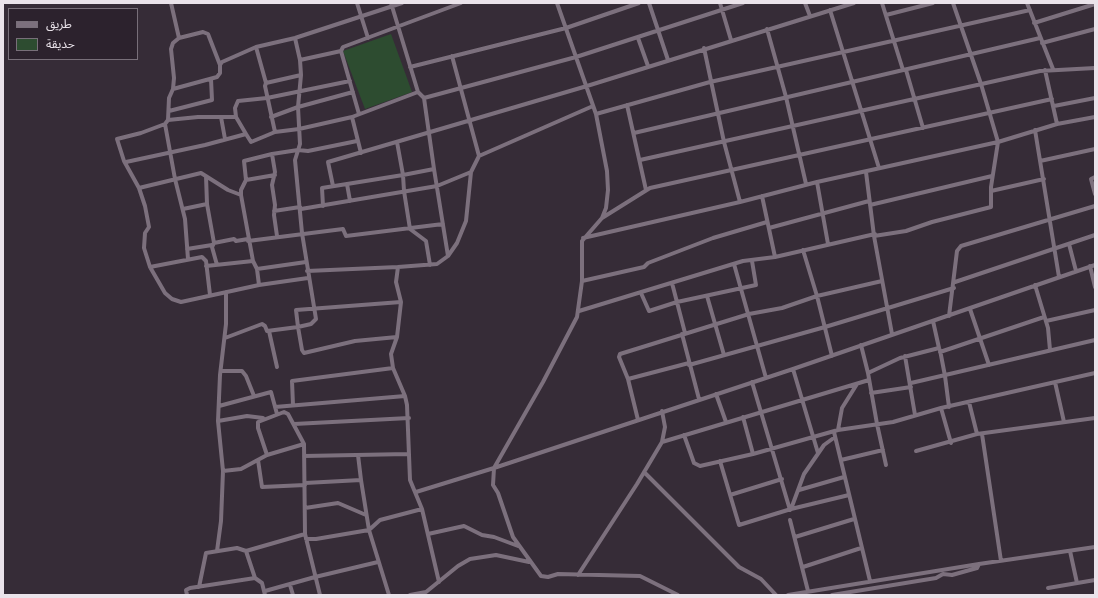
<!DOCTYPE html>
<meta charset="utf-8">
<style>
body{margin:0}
#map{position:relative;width:1098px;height:598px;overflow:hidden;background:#362c37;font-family:Roboto,"Noto Sans Arabic",sans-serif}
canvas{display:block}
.frame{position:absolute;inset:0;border:4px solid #eae3ea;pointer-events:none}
.legend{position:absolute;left:8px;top:8px;width:130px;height:52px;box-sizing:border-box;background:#2c222d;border:1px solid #786f79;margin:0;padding:5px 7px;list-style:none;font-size:12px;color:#eae3ea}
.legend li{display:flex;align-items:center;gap:8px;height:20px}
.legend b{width:20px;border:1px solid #786f79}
</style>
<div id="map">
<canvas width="1098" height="598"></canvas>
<div class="frame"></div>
<ul class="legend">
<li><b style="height:5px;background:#7c707d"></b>طريق</li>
<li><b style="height:11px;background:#2d4c30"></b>حديقة</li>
</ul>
</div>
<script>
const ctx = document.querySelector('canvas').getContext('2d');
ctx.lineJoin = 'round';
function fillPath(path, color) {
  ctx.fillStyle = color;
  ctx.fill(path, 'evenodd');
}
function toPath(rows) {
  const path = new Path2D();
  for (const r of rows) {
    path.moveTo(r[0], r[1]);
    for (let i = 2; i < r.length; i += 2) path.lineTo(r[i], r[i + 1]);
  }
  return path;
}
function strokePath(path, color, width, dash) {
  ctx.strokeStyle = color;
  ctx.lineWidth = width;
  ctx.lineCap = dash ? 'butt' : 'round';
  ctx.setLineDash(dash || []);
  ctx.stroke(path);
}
fillPath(toPath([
 [391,34,412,92,365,109,343,51]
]), '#2d4c30');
strokePath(toPath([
 [171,3,179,38,173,43,171,49,174,78,173,89,169,98,168,120,165,124,141,133,117,139,124,161,139,188,145,206,149,227,145,233,144,248,150,267,165,293,172,299,181,302,259,285,308,278],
 [357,3,368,38],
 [391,3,418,92,424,98,434,169,403,175,404,191,410,229,426,241,430,265],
 [557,3,596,114,607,171,608,190,606,208,602,218,582,241,582,281,577,317,543,382,494,468,493,485,498,493,513,537,541,576,548,577,558,574,640,576,678,595],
 [649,3,668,60],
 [720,3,731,40],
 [805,3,810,16],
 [882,3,903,70],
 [1027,3,1053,69],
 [830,10,879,168],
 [886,15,933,3],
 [1034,23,1095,4],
 [767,29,786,97,806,184],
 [179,38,203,32,208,34,220,65],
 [295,38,300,60,301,75,298,107,300,144,295,160,302,233,316,319,311,324,298,327,302,350,304,353,355,341,397,337],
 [638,38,648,66],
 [1042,43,1095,29],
 [256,47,266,83,265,86,275,132,299,129,352,117,418,92],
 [704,48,724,142,740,202],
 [300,60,341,51],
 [410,67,566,28,639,3],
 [906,70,923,128],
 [1045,70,1057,124],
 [266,83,301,75],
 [173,89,217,77,220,73,220,65,222,62,256,47,295,38,402,3],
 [424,98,576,57,743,3],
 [627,105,646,190],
 [1054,106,1095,98],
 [169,111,212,100,211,79],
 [359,114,341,51,343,47,461,3],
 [596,114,710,82,1030,10],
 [221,117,225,139],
 [271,117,298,107,353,92],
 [352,117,361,153],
 [168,120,198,117,236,117],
 [165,124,175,179,185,219,188,259],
 [1035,130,1059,277],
 [634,133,1040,38],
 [246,134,236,117,235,108,238,101,267,98,350,81],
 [272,154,275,172,272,185,275,205,274,215,277,236],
 [479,156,593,106],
 [640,160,1040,71,1095,68],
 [1040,161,1095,149],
 [126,162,205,145,246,134,251,142,275,132],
 [434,169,448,256],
 [866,172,874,236,892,334],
 [1095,177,1091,179,1095,194],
 [246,180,275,175],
 [817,182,828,244],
 [347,184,350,201],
 [333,186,328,162,587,86,854,3],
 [139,188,201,173,228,190,241,195],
 [991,191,1044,179],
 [762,196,775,257],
 [207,204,214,243,212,247,217,265],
 [870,205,992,176],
 [323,206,322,188,403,175,397,142],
 [183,209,207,204,206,176],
 [301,209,437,186,471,172],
 [274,211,300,207],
 [602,218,650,188,1052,99],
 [769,228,869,201],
 [874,236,906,231,932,222,991,207,991,187,998,142,981,84,953,3],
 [583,238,740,202,817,182,998,142,1057,124,1095,117],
 [248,241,343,229,346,236,443,224],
 [214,243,234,239,236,241,248,239],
 [1069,244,1076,271],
 [187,249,212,245],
 [803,250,817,296,832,356],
 [734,264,766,378],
 [206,266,253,261],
 [1090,266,1095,287],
 [150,267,202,257,206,261,210,295],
 [257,269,306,262],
 [307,271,398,267],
 [582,281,644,267,648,263,713,238,767,222],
 [955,282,1095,235],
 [672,283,685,333],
 [259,285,257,269,253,261,241,195,241,190,246,180,244,161,272,154,298,150,308,151,357,141],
 [1035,285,1048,328,1050,350],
 [641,293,649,311,677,302,756,285,752,261],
 [707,296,724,355],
 [970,309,989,365],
 [579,311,743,261,775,257,875,234],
 [949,316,957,251,961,246,1095,206],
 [1046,321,1095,310],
 [269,331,277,367],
 [682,334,699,399],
 [225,338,262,324,265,326,267,331,298,327,296,310,401,302],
 [861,345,868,373],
 [940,350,945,376,949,407],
 [940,352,1044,317],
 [905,356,915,415],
 [689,365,825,327,954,288],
 [793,369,818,453],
 [221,371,242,371,246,376,254,396],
 [628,379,689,363],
 [752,382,790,510],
 [1055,382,1064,422],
 [911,383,1095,340],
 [871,393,911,387],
 [716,394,726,422],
 [969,402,977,434],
 [293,405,292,381,393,368],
 [219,406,271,392,277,414],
 [275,407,405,396],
 [941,408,951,443],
 [743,417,753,454],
 [638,420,628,379,619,357,620,354,749,314,782,308,817,296,882,281],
 [218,421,247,416,263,418],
 [294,424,409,418],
 [838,430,842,408,857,384],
 [834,432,870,581],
 [982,434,1001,561],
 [684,435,694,463,700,466,753,454,838,430,893,422,941,408,1095,373],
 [662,442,869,380],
 [916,451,977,434,1095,418],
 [267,455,304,444],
 [358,455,361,480],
 [304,456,408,454],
 [258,460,262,487,305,485],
 [841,460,883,450],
 [720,461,739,525,791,509,849,495],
 [886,465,877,424,868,373,900,358,939,348,933,321],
 [223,471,241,469,267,455,258,428,258,422,284,412,288,414,304,444,305,534,320,595],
 [644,472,739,567,761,579,776,595],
 [305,483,361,480,369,530,389,595],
 [799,490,844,477],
 [416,492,494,468,793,369,1095,265],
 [730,495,782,479],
 [305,508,338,503,366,515],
 [791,509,804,474,824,445,835,437],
 [790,520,808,591],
 [428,534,464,526,482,535,494,537,518,546],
 [795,537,854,519],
 [306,539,316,539,369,530,380,520,422,509],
 [217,551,221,521,223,471,218,421,220,375,226,324,226,292],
 [246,551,305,534],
 [1070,551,1077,583],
 [803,567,861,548],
 [578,575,637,484,662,442,665,427,662,411],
 [439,582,422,509,410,480,407,405,405,396,393,368,391,354,397,337,401,302,396,282,398,267,437,264,448,256,457,243,466,221,471,172,479,156,452,56],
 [290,585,293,595],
 [199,587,206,553,237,548,246,551,255,578,262,583,265,595],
 [1048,588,1095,580],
 [265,591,315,577,378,562],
 [187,595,186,590,190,588,255,578],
 [410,595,426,592,458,566,470,559,496,555,529,562],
 [788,595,979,564,1095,547],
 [832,595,936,578,943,574,952,575,977,568,979,564]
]), '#7c707d', 4);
</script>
